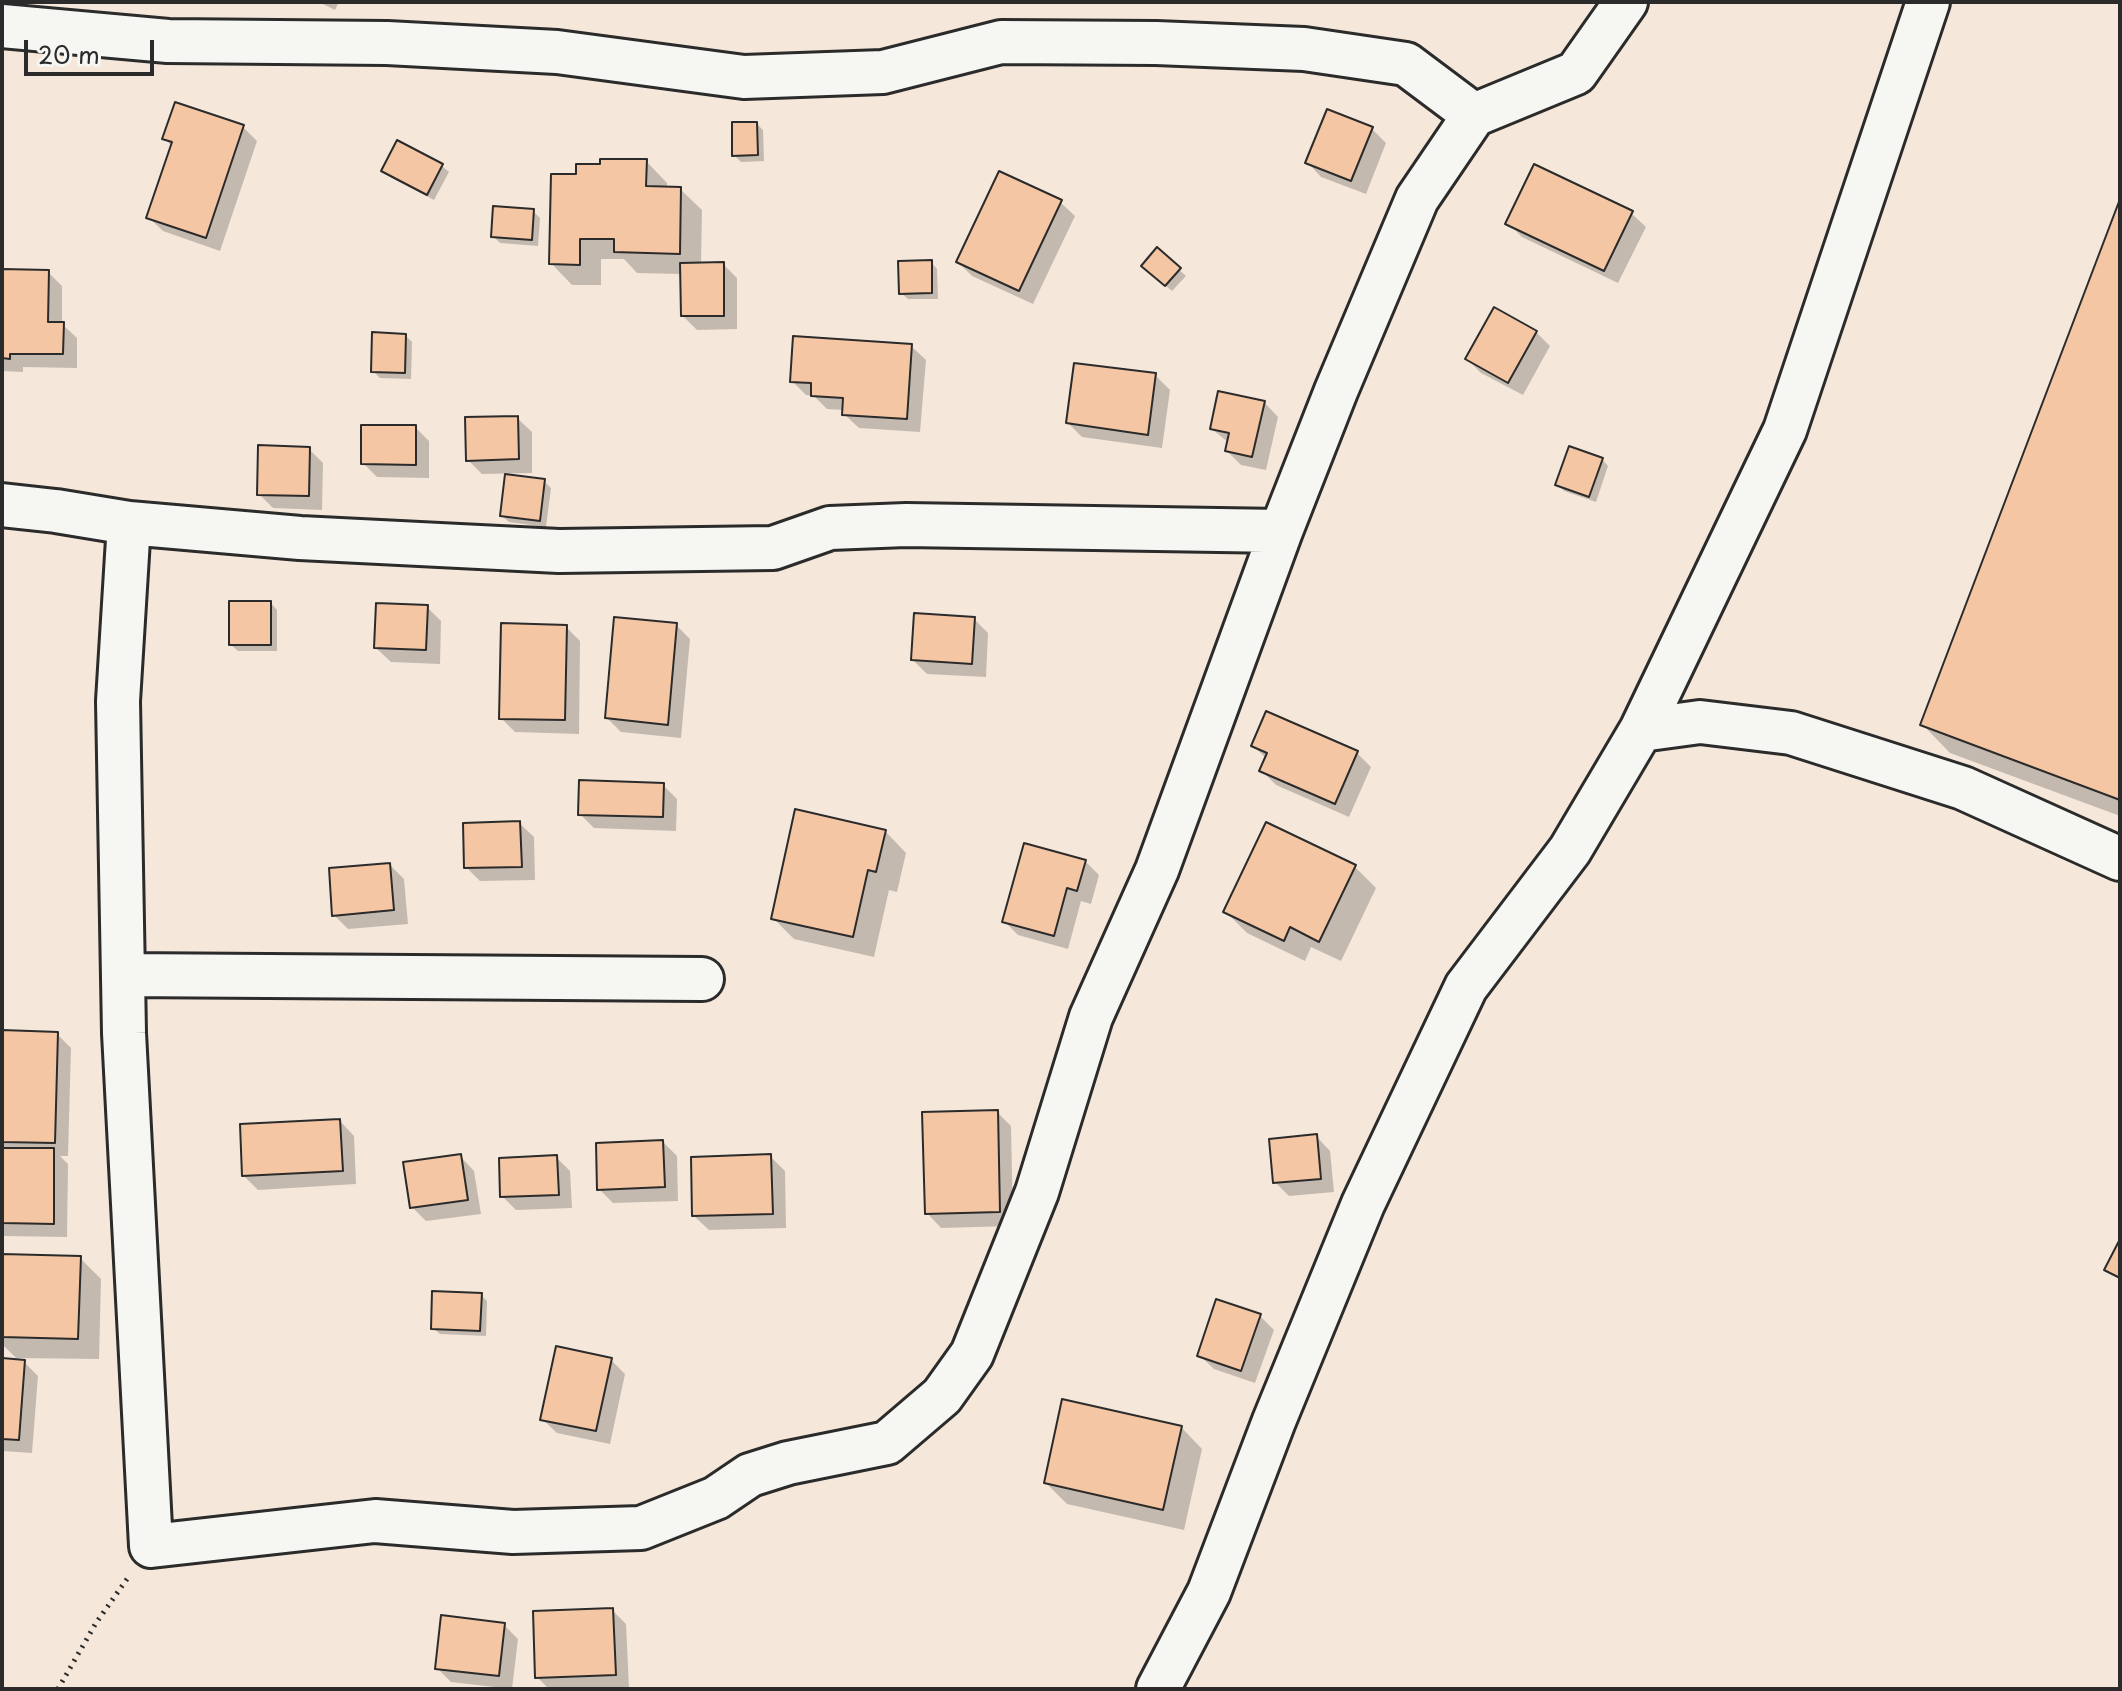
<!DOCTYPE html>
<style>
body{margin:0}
#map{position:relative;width:2122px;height:1691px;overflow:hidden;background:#f5e8da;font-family:"Playpen Sans",sans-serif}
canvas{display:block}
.frame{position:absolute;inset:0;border:4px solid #2b2b2b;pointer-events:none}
.scale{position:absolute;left:24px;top:40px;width:130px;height:36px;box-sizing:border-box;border:4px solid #2b2b2b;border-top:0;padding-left:10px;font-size:24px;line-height:28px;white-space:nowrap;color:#2b2b2b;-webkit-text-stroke:6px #f6f6f2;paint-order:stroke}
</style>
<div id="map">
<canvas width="2122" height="1691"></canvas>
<div class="frame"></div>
<div class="scale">20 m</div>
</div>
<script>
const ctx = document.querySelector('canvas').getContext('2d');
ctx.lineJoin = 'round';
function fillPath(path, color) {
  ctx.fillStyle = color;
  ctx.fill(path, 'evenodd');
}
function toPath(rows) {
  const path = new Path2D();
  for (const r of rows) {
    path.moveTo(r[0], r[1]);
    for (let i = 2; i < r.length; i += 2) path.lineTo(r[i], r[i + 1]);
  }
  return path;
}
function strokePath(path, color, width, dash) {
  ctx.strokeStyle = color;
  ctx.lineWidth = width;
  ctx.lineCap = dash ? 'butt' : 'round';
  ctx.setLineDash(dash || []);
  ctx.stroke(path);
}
fillPath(toPath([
 [319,2,339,2,335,10],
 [1328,111,1372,129,1386,143,1366,194,1321,177,1307,162],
 [757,124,763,130,764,161,741,162,734,155],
 [243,127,257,141,220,251,163,231,148,217,173,147,164,138],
 [398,143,442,166,449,172,434,200,390,177,383,170],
 [646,161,667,183,667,189,680,189,702,210,701,265,723,264,737,278,737,329,697,330,683,316,682,274,637,273,624,259,601,259,601,285,572,285,551,263,578,176],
 [1060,202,1075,216,1033,304,972,276,958,262],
 [2120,204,2120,816,1950,753,1923,725],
 [533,211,540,218,538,246,500,243,493,236],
 [1631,213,1646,227,1618,283,1522,237,1508,223],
 [1157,250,1186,276,1172,291,1150,273],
 [931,262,937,269,938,299,908,299,901,293],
 [2,271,48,272,62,286,62,324,77,338,77,368,23,367,23,372,2,371],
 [1536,332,1550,346,1523,395,1481,373,1467,359],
 [405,335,412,342,411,379,380,378,373,371],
 [911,346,926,360,920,432,859,428,844,414,845,410,827,409,814,396,806,395,792,381],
 [1155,375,1170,390,1162,448,1082,437,1068,423],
 [1264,402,1278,417,1266,470,1241,465,1227,451,1229,443,1212,429],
 [517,418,532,432,532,473,482,474,468,460],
 [415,427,429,441,429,478,377,477,363,463],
 [309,449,323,463,322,510,273,508,259,494],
 [1602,459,1608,466,1596,502,1564,491,1558,484],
 [544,481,551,488,546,527,509,522,502,516],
 [271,603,277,610,277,651,238,651,231,645],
 [427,607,441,621,440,664,391,662,376,648],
 [974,619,988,633,986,677,927,674,913,660],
 [676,625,690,639,681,738,621,732,607,718],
 [566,627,580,641,579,734,515,732,501,718],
 [1253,746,1357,753,1371,767,1349,817,1276,785,1262,771,1267,759],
 [663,785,677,799,676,831,594,828,580,814],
 [519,823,534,837,535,880,480,881,466,867],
 [885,831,906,853,897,892,889,890,874,957,794,939,773,918],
 [1085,861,1099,875,1091,904,1081,901,1068,949,1018,935,1004,921],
 [390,865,404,879,408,924,348,929,334,915],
 [1355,867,1376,888,1341,961,1311,947,1305,961,1247,933,1226,912],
 [2,1032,57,1034,71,1048,68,1156,60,1156,68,1164,67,1237,2,1236],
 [997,1112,1011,1126,1013,1226,941,1228,927,1213],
 [340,1121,354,1136,356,1184,258,1190,244,1176],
 [1316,1136,1330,1151,1334,1192,1289,1196,1275,1182],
 [663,1142,677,1156,678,1201,613,1203,599,1189],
 [460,1156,474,1171,481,1214,426,1221,412,1207],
 [770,1156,785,1171,786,1228,709,1230,694,1216],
 [556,1157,570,1171,572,1208,516,1210,502,1196],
 [2,1256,80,1258,101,1279,99,1359,16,1358,2,1344],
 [481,1295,487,1301,486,1336,440,1334,433,1328],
 [1260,1316,1274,1330,1255,1383,1214,1369,1199,1355],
 [2,1360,24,1362,38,1376,32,1453,2,1451],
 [611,1360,625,1374,610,1444,557,1433,542,1419],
 [1181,1427,1202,1449,1184,1530,1067,1504,1046,1483],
 [612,1610,626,1624,629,1688,549,1689,537,1677],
 [504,1625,518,1639,512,1689,451,1682,437,1668]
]), '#0003');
const building = toPath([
 [175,102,244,125,206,238,146,218,172,142,162,139,175,102],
 [1327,109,1373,127,1351,181,1305,163,1327,109],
 [732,122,757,122,758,155,732,156,732,122],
 [397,140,443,164,427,195,381,171,397,140],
 [600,159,647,159,646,186,681,187,680,254,614,252,614,239,580,239,580,265,549,264,551,174,576,174,576,164,600,164,600,159],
 [1534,164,1633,211,1604,271,1505,224,1534,164],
 [999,171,1062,200,1019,291,956,262,999,171],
 [2120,199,2120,800,1920,725,2120,199],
 [493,206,534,209,532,240,491,237,493,206],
 [1157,247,1181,268,1165,286,1141,266,1157,247],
 [932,260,932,293,899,294,898,261,932,260],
 [724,262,724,316,681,316,680,263,724,262],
 [2,269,49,270,48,322,64,322,63,354,10,354,10,359,2,358,2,269],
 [1494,307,1537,331,1508,383,1465,359,1494,307],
 [372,332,406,334,405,373,371,372,372,332],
 [793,336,912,344,907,419,842,415,843,398,811,396,811,383,790,382,793,336],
 [1074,363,1156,373,1148,435,1066,423,1074,363],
 [1218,391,1265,401,1252,457,1225,451,1229,433,1210,429,1218,391],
 [518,416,519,459,466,461,465,417,518,416],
 [361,425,416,425,416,465,361,464,361,425],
 [258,445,310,447,309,496,257,495,258,445],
 [1569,446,1603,458,1589,497,1555,485,1569,446],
 [505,474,545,479,540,521,500,516,505,474],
 [229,601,271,601,271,645,229,645,229,601],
 [376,603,428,605,426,650,374,648,376,603],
 [914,613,975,617,972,664,911,660,914,613],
 [614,617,677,623,668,725,605,718,614,617],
 [501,623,567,625,565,720,499,719,501,623],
 [1266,711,1358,751,1335,804,1259,771,1267,753,1251,746,1266,711],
 [579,780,664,783,663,817,578,815,579,780],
 [795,809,886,830,876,872,868,870,853,937,771,919,795,809],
 [520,821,522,867,464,868,463,823,520,821],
 [1266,822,1356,865,1319,942,1290,927,1284,941,1223,912,1266,822],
 [1024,843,1086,860,1077,891,1067,888,1054,936,1002,922,1024,843],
 [390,863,394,910,332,916,329,868,390,863],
 [2,1030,58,1032,55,1143,2,1142,2,1030],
 [998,1110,1000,1212,925,1214,922,1112,998,1110],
 [340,1119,343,1171,242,1176,240,1124,340,1119],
 [1317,1134,1321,1179,1273,1183,1269,1139,1317,1134],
 [663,1140,665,1187,597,1190,596,1143,663,1140],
 [2,1148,54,1148,54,1224,2,1223,2,1148],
 [461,1154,468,1200,410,1208,403,1162,461,1154],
 [771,1154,773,1214,692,1216,691,1157,771,1154],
 [557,1155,559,1195,500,1197,499,1158,557,1155],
 [2120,1239,2120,1278,2104,1270,2120,1239],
 [2,1254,81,1256,78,1339,2,1337,2,1254],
 [432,1291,482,1293,480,1331,431,1329,432,1291],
 [1216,1299,1261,1314,1241,1371,1197,1356,1216,1299],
 [556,1346,612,1358,596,1431,540,1420,556,1346],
 [2,1358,25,1360,19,1440,2,1439,2,1358],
 [1062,1399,1182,1426,1163,1510,1044,1483,1062,1399],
 [613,1608,616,1675,535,1678,533,1611,613,1608],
 [441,1615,505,1623,499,1676,435,1669,441,1615]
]);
fillPath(building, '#f4c6a3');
strokePath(building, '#2b2b2b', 2);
const minor = toPath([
 [2,26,168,41,387,43,557,52,744,77,883,72,1001,42,1156,43,1304,49,1406,64,1474,115,1576,73,1626,2],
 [2,505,56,511,129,523,118,701,124,1033,151,1546,375,1521,513,1532,641,1528,716,1498,750,1475,788,1463,887,1443,942,1396,972,1354,1037,1192,1091,1017,1157,870,1281,531],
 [129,523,300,538,559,551,773,548,830,528,906,525,1281,531,1336,391,1417,199,1474,115],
 [1641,730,1700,722,1791,733,1963,788,2120,859],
 [123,975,702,979],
 [1158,1689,1209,1592,1274,1421,1363,1204,1466,987,1570,850,1641,730,1785,430,1928,2]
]);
strokePath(minor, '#2b2b2b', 48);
strokePath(toPath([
 [58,1689,96,1623,127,1579]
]), '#2b2b2b', 5, [2, 6]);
strokePath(minor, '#f6f6f2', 42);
</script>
